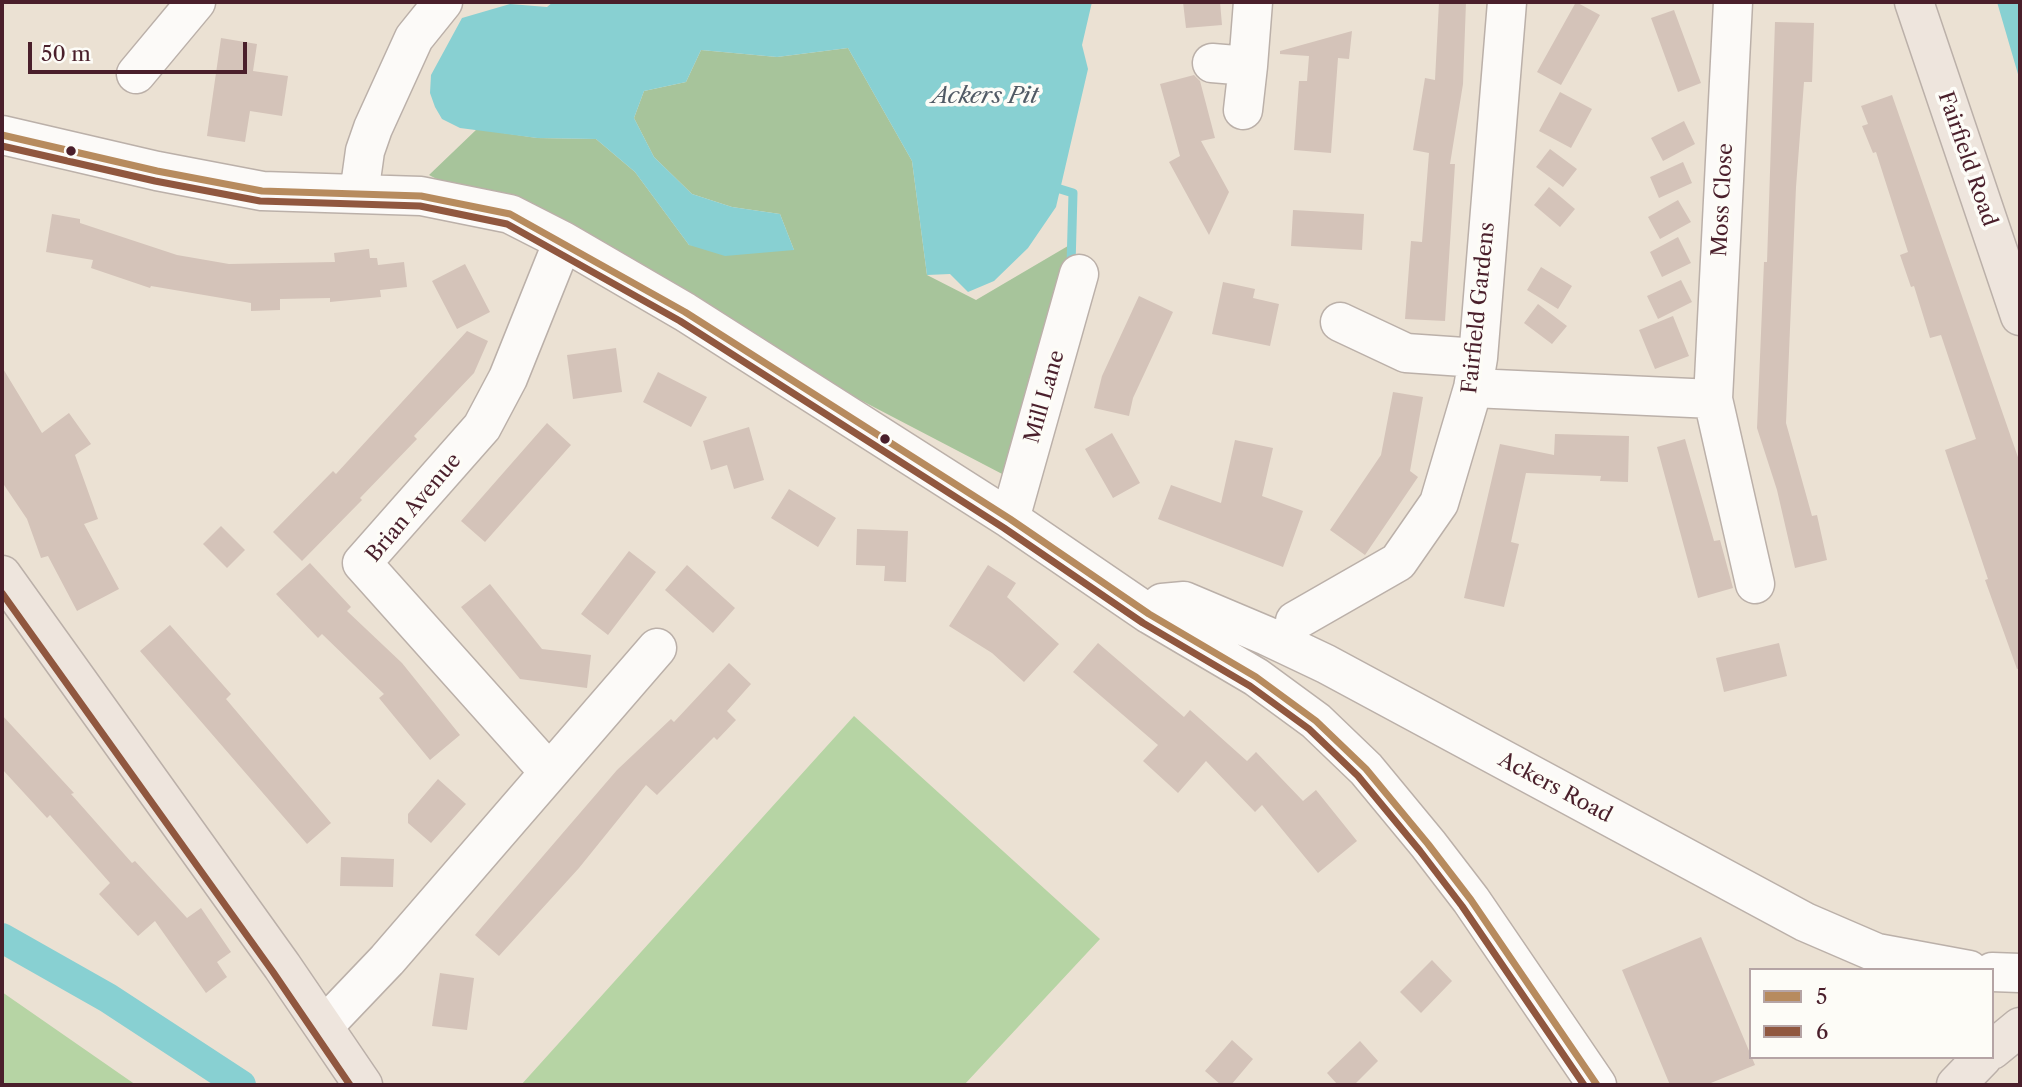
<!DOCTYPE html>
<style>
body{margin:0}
#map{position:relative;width:2022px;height:1087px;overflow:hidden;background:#ebe1d3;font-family:"Libre Caslon Text",serif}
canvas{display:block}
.frame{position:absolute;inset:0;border:4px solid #4a1f2b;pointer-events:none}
.legend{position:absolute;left:1749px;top:968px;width:245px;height:91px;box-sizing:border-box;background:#fdfcf7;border:2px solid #b5a4a5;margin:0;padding:9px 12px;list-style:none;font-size:21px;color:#4a1f2b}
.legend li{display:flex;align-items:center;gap:14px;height:35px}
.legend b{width:35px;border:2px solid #b5a4a5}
.scale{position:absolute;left:28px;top:42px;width:219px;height:32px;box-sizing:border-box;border:4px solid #4a1f2b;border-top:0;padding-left:9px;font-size:21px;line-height:24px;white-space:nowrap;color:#4a1f2b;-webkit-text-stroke:5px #fdfcf7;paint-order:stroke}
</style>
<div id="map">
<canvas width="2022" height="1087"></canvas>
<div class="frame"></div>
<ul class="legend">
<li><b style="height:9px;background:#b78b5e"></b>5</li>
<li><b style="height:9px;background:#90573f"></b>6</li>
</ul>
<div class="scale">50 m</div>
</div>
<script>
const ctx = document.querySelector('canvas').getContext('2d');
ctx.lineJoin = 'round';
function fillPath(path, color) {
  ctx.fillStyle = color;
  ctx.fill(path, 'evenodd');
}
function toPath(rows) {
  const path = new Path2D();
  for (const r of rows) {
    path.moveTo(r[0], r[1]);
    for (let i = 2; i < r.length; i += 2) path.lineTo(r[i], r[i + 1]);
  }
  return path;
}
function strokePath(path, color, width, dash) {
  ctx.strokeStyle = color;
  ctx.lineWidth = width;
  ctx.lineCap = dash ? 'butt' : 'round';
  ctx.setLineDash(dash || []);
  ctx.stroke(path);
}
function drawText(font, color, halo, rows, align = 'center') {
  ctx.font = font + ' "Libre Caslon Text",serif';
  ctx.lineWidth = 7;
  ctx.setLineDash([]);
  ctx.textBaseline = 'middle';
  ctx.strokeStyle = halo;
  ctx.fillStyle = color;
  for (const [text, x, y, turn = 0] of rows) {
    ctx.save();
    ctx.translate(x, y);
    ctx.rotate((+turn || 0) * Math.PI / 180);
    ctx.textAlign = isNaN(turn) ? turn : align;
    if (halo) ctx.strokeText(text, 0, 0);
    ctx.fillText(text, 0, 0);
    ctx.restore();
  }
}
fillPath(toPath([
 [854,716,1100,939,964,1085,521,1085],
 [2,992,136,1085,2,1085]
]), '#b6d4a4');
fillPath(toPath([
 [848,48,912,161,927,275,976,300,1073,243,1029,378,1006,476,429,175,477,129,537,138,596,139,635,172,689,245,794,250,780,214,732,207,692,194,654,157,634,118,644,91,686,82,701,50,777,57]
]), '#a7c49b');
fillPath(toPath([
 [553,2,1092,2,1082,45,1088,69,1056,207,1028,248,994,281,968,292,950,274,927,275,912,161,848,48,777,57,701,50,686,82,644,91,634,118,654,157,692,194,732,207,780,214,794,250,725,256,689,245,635,172,596,139,537,138,460,128,442,119,435,107,430,93,431,75,462,18,510,4,547,7],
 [1997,2,2020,2,2020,81]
]), '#88d0d2');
strokePath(toPath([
 [1060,189,1073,193,1071,266]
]), '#88d0d2', 9);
strokePath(toPath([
 [2,938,108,998,241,1085]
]), '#88d0d2', 30);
fillPath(toPath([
 [1183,2,1220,2,1222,25,1186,28],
 [1439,2,1466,2,1463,84,1450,164,1455,164,1445,321,1405,319,1411,241,1422,242,1429,153,1413,150,1425,78,1435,80],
 [1576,2,1600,15,1561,85,1537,72],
 [1674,10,1701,83,1678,92,1651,18],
 [1775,22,1814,23,1812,82,1804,82,1796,187,1786,423,1812,516,1817,515,1827,560,1795,568,1777,490,1757,428,1764,262,1767,262],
 [1352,31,1349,59,1338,58,1331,153,1294,150,1299,81,1307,81,1309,56,1280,54,1280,51],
 [221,38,257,44,253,71,288,76,282,116,250,111,245,142,207,136],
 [1194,75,1200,81,1215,138,1201,141,1229,192,1209,235,1169,162,1180,156,1160,84],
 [1560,92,1592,109,1571,148,1539,131],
 [1892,95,2020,463,2020,668,2017,669,1985,580,1988,579,1945,450,1976,439,1941,335,1930,338,1914,286,1911,287,1900,255,1908,252,1876,152,1873,153,1862,126,1868,124,1861,106],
 [1684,121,1695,144,1663,161,1651,138],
 [1550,149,1577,169,1563,187,1536,167],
 [1683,162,1692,183,1659,198,1650,177],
 [1549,187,1575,209,1560,227,1534,205],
 [1678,200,1691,222,1660,239,1648,217],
 [1293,210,1364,214,1362,250,1291,246],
 [52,214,80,219,80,223,177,255,229,264,335,262,334,253,369,249,370,258,377,258,378,265,404,262,407,287,380,290,381,297,330,302,330,298,280,299,280,310,251,311,251,303,151,286,150,288,91,268,93,260,46,252],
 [1678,237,1691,263,1662,277,1650,252],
 [465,264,490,312,457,329,432,281],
 [1541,267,1572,286,1558,309,1527,290],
 [1681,280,1692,302,1658,319,1647,296],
 [1223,282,1255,289,1253,298,1279,304,1270,346,1212,334],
 [1139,296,1173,312,1133,398,1129,416,1094,408,1102,376],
 [1538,304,1567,326,1552,344,1524,323],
 [1673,316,1689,356,1655,369,1639,330],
 [467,331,488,341,474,373,414,436,417,439,360,498,362,500,302,561,273,532,333,471,336,474],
 [616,348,622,392,573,399,567,355],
 [2,367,42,433,69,413,91,444,75,455,98,519,84,524,119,589,77,611,48,556,41,558,27,519,2,482],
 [658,372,707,397,691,427,643,402],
 [1393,392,1423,397,1410,471,1418,477,1365,555,1330,530,1381,455],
 [547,423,571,445,485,542,461,521],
 [749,427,764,480,734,489,727,465,711,470,703,441],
 [1112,433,1140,483,1113,498,1085,449],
 [1555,434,1629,436,1628,482,1600,481,1601,476,1526,473,1511,542,1519,544,1504,607,1464,598,1500,444,1554,455],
 [1685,439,1714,541,1720,540,1733,588,1698,598,1657,447],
 [1235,440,1273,448,1262,496,1303,511,1283,567,1158,519,1171,485,1221,503],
 [789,489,836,518,818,547,771,518],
 [221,526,245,550,227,568,203,544],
 [857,529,908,531,906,582,884,581,885,566,856,565],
 [629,551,656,572,608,635,581,614],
 [310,563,351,607,347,611,402,663,460,735,430,760,379,698,384,694,322,634,318,638,276,594],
 [687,565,735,608,713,633,665,590],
 [988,565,1016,583,1007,597,1059,644,1024,682,992,653,949,626],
 [490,584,542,649,591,655,587,688,520,679,461,607],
 [170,625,231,694,226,699,331,823,307,844,140,651],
 [1098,643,1184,717,1190,710,1247,761,1256,752,1303,801,1316,790,1357,841,1318,873,1262,805,1255,812,1206,761,1178,793,1143,761,1158,745,1073,672],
 [1779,643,1787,676,1724,692,1716,658],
 [729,663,751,684,727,711,736,720,717,740,714,737,657,795,646,785,579,868,499,956,475,935,617,770,671,719,674,722],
 [2,715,74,793,71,794,132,863,135,861,187,918,201,908,231,952,217,962,227,977,206,993,155,921,138,936,99,894,110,883,50,815,47,818,2,769],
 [438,779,466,804,431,843,408,823,408,814],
 [341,857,394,859,393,887,340,886],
 [1701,937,1755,1065,1706,1085,1670,1085,1622,970],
 [1432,960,1452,981,1421,1013,1400,992],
 [440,973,474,978,467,1030,432,1026],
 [1232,1040,1253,1059,1231,1085,1221,1085,1205,1071],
 [1360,1041,1378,1061,1354,1085,1338,1085,1327,1073]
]), '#d4c3b9');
const minor = toPath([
 [1212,63,1248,66,1243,110],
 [1248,66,1253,2],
 [136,74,196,2],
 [2,135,157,171,262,191,421,196,510,214,563,241,685,312,1010,519,1149,614,1256,677,1316,721,1366,769,1428,844,1471,900,1597,1085],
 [359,194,365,151,373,128,414,38,443,2],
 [1340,322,1406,353,1478,358],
 [1473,388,1713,399,1733,2],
 [1713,399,1755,584],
 [1010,519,1079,274],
 [1149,614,1162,603,1184,601,1267,636,1326,664,1805,922,1877,953,1969,970],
 [1295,621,1398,562,1439,503,1473,388,1478,358,1507,2],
 [549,772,362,563,482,427,508,378,563,241],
 [1992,972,2020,973],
 [324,1026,387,960,657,648]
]);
const major = toPath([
 [1914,2,2020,316],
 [2,575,282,966,363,1085],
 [1992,1050,2020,1027],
 [1956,1085,1983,1057]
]);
strokePath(minor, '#bbb0a9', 41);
strokePath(major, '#bbb0a9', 41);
strokePath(minor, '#fcfaf8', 38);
strokePath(major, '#eee5dd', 38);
strokePath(toPath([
 [2,135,157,171,262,191,421,196,510,214,685,312,1010,519,1149,614,1256,677,1316,721,1366,769,1428,844,1471,900,1597,1085]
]), '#b78b5e', 7);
strokePath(toPath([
 [2,146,155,181,260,201,420,206,507,224,680,321,1004,528,1143,623,1250,686,1309,729,1358,776,1420,851,1462,906,1584,1085],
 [2,593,273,972,350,1085]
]), '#90573f', 7);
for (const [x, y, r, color] of [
 [71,151,6,"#4a1f2b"],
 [885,439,6,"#4a1f2b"]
]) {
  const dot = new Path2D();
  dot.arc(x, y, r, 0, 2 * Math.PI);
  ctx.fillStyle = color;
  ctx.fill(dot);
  strokePath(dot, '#fdfcf7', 2.5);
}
drawText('21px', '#4a1f2b', '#fdfcf7', [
 ["Fairfield Road",1967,159,71],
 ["Moss Close",1723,200,-87],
 ["Fairfield Gardens",1479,308,-84],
 ["Mill Lane",1045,397,-74],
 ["Brian Avenue",414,508,-50],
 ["Ackers Road",1555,788,28]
]);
drawText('italic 23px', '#515a65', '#fdfcf7', [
 ["Ackers Pit",985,96]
]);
</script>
